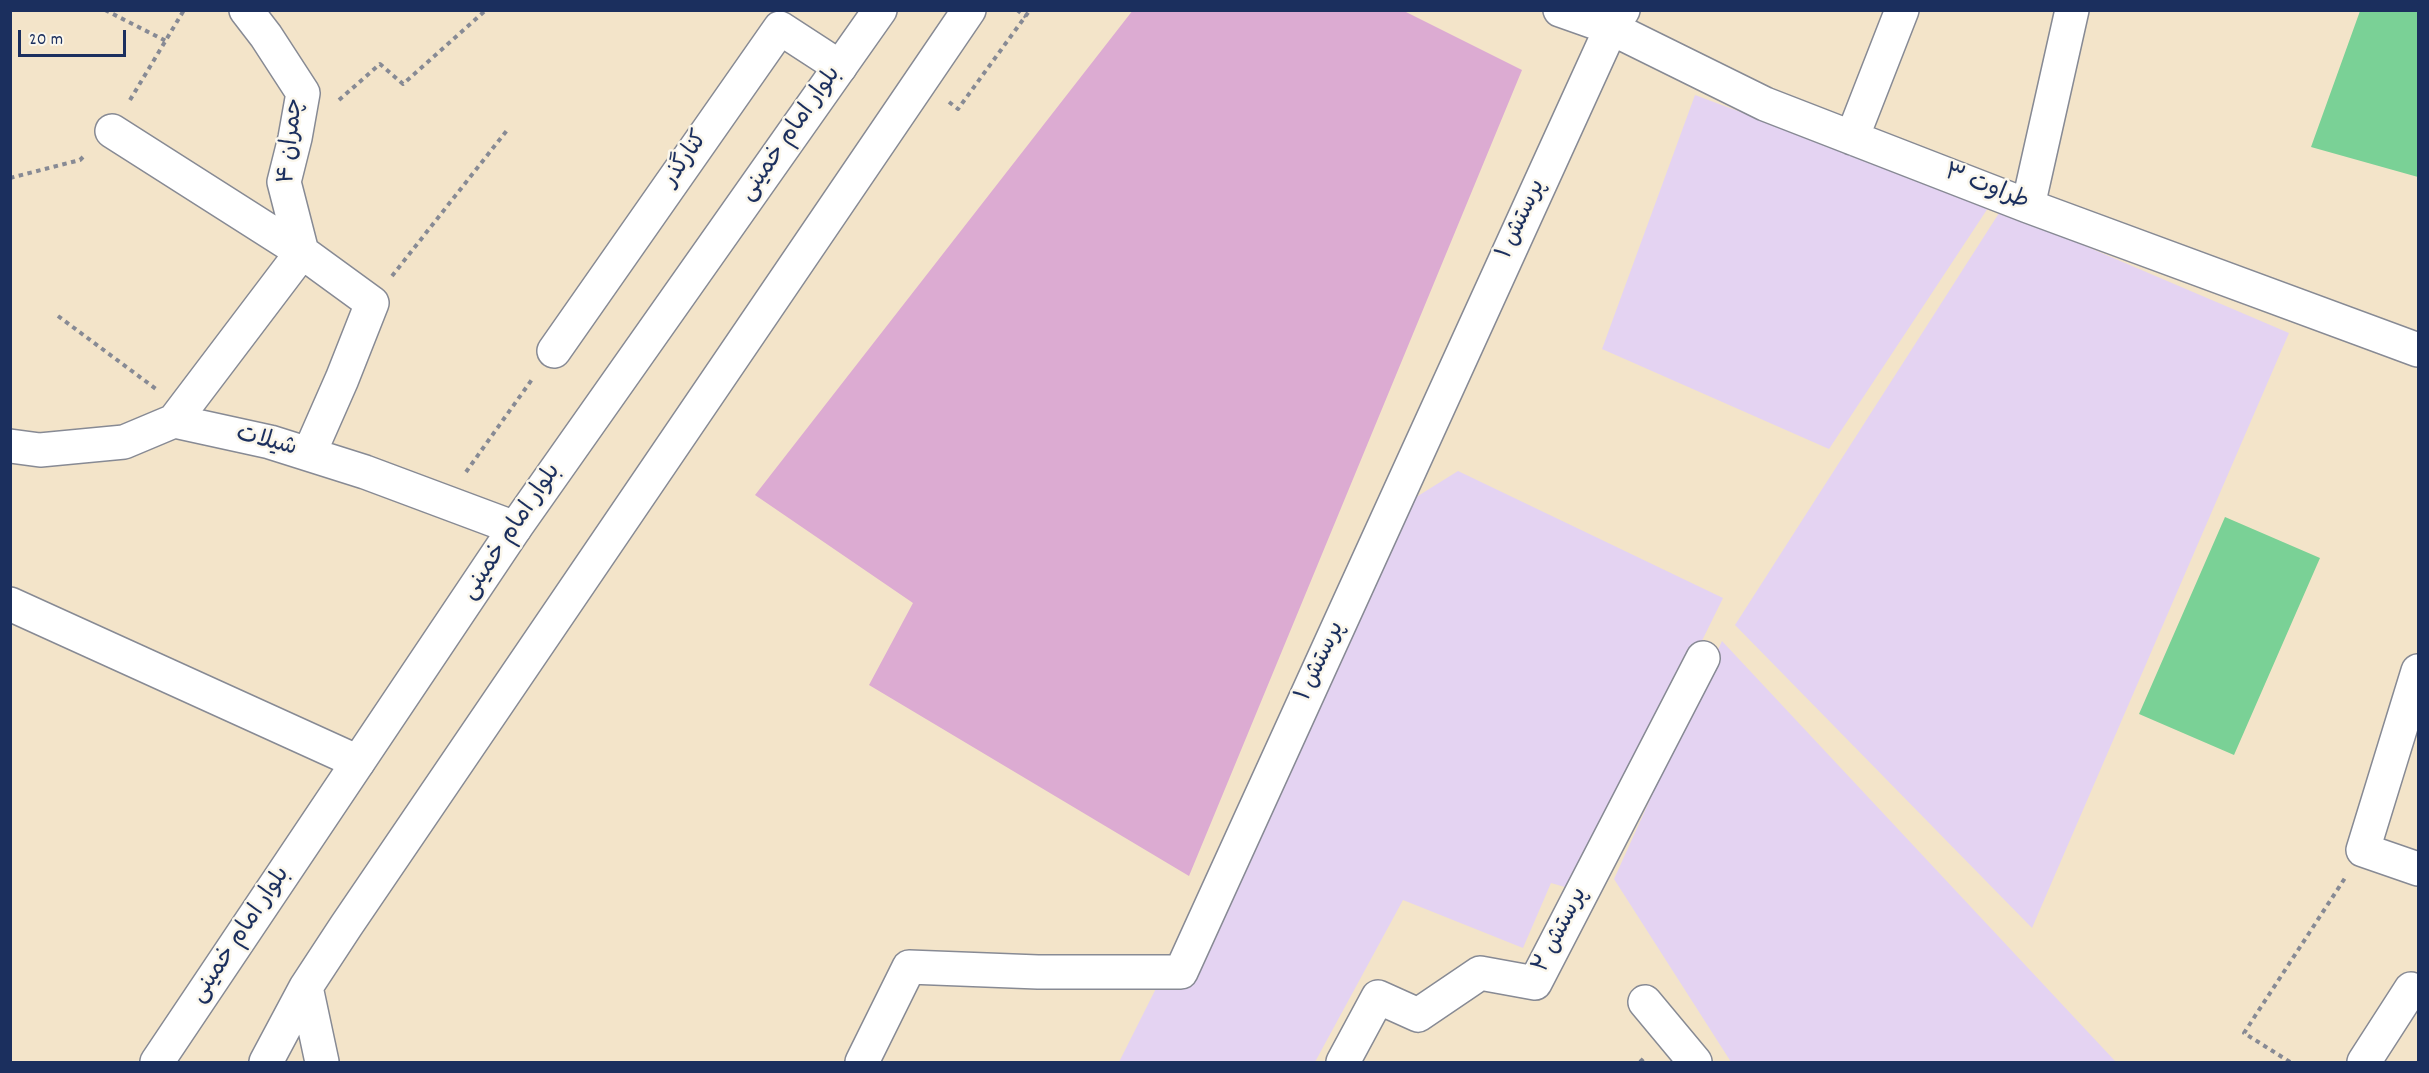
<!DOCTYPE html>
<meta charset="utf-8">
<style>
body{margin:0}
#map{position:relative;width:2429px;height:1073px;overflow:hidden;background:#f3e4c9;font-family:Dekko,sans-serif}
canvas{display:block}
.frame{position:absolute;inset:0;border:12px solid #1b2f5e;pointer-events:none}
.scale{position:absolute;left:18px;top:30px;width:108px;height:27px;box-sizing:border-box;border:3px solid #1b2f5e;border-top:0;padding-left:8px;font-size:18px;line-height:21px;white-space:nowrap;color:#1b2f5e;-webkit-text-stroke:4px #fbf7ec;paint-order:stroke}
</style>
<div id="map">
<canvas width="2429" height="1073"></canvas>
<div class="frame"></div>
<div class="scale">20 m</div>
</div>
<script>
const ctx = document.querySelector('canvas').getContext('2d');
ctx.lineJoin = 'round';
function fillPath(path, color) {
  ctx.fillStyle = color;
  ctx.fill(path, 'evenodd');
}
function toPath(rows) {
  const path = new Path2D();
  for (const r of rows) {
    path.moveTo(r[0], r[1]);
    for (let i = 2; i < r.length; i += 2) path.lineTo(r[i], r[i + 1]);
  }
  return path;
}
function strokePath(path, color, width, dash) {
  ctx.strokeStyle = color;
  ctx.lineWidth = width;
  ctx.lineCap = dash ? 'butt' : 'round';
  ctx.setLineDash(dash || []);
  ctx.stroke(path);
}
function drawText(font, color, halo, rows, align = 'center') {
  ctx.font = font + ' Dekko,"Playpen Sans Arabic",sans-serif';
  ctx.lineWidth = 5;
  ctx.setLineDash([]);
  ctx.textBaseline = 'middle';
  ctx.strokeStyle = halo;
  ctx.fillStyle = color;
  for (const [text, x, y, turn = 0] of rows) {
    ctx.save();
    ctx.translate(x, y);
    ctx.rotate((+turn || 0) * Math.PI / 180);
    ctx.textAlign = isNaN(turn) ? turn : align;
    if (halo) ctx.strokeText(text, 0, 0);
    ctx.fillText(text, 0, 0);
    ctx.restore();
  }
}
fillPath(toPath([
 [1695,95,1990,205,1829,449,1602,349],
 [2001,210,2289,333,2032,928,1735,625],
 [1458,471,1723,598,1579,891,1551,883,1523,948,1403,900,1315,1062,1119,1062,1397,509],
 [1722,641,2116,1062,1731,1062,1614,879]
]), '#e4d3f2');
fillPath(toPath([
 [2360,11,2418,11,2418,177,2311,147],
 [2225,517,2320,558,2234,755,2139,714]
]), '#7ad196');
fillPath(toPath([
 [1133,10,1402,10,1522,70,1189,876,869,685,913,603,755,495]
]), '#dcabd2');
const minor = toPath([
 [246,10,266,36,303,93,295,138,284,182,302,252,372,303,342,379,309,454],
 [1560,10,1611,28,1765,104,2028,206,2418,350],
 [112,131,302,252,174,421],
 [1852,138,1902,10],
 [2028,206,2072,10],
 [554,351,780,28,840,67],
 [10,446,40,450,124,442,174,421,270,442,365,472,515,528],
 [10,604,358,762],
 [2418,671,2363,850,2418,869],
 [1645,1002,1695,1062],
 [862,1062,909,967,1038,972,1181,972,1611,28,1623,10],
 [1343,1062,1378,997,1418,1015,1480,973,1535,983,1703,658],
 [2364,1062,2411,989]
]);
const major = toPath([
 [306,987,322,1062],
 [157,1062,515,528,880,10],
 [266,1062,306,987,346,926,969,10]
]);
strokePath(minor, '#878a94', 36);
strokePath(major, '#878a94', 36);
strokePath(toPath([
 [105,10,166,41],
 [1017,10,1026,17],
 [130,100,184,10],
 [339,100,380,64,403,84,486,10],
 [949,102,958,109,1030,10],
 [10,178,80,160,86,154],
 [392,276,508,129],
 [58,316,156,389],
 [466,472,533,378],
 [1640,1062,1646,1056],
 [2290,1062,2244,1033,2345,878]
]), '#878a94', 4, [4.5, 4.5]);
strokePath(minor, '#fff', 33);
strokePath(major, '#fff', 33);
drawText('24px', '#1b2f5e', '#fbf7ec', [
 ["بلوار امام خمینی",792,135,-55],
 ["چمران ۴",293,141,-84],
 ["کنارگذر",687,160,-55],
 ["طراوت ۳",1986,189,21],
 ["پرستش ۱",1523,220,-65],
 ["شیلات",266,443,15],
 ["بلوار امام خمینی",513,533,-56],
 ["پرستش ۱",1322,662,-65],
 ["پرستش ۲",1562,931,-63],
 ["بلوار امام خمینی",242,936,-56]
]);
</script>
